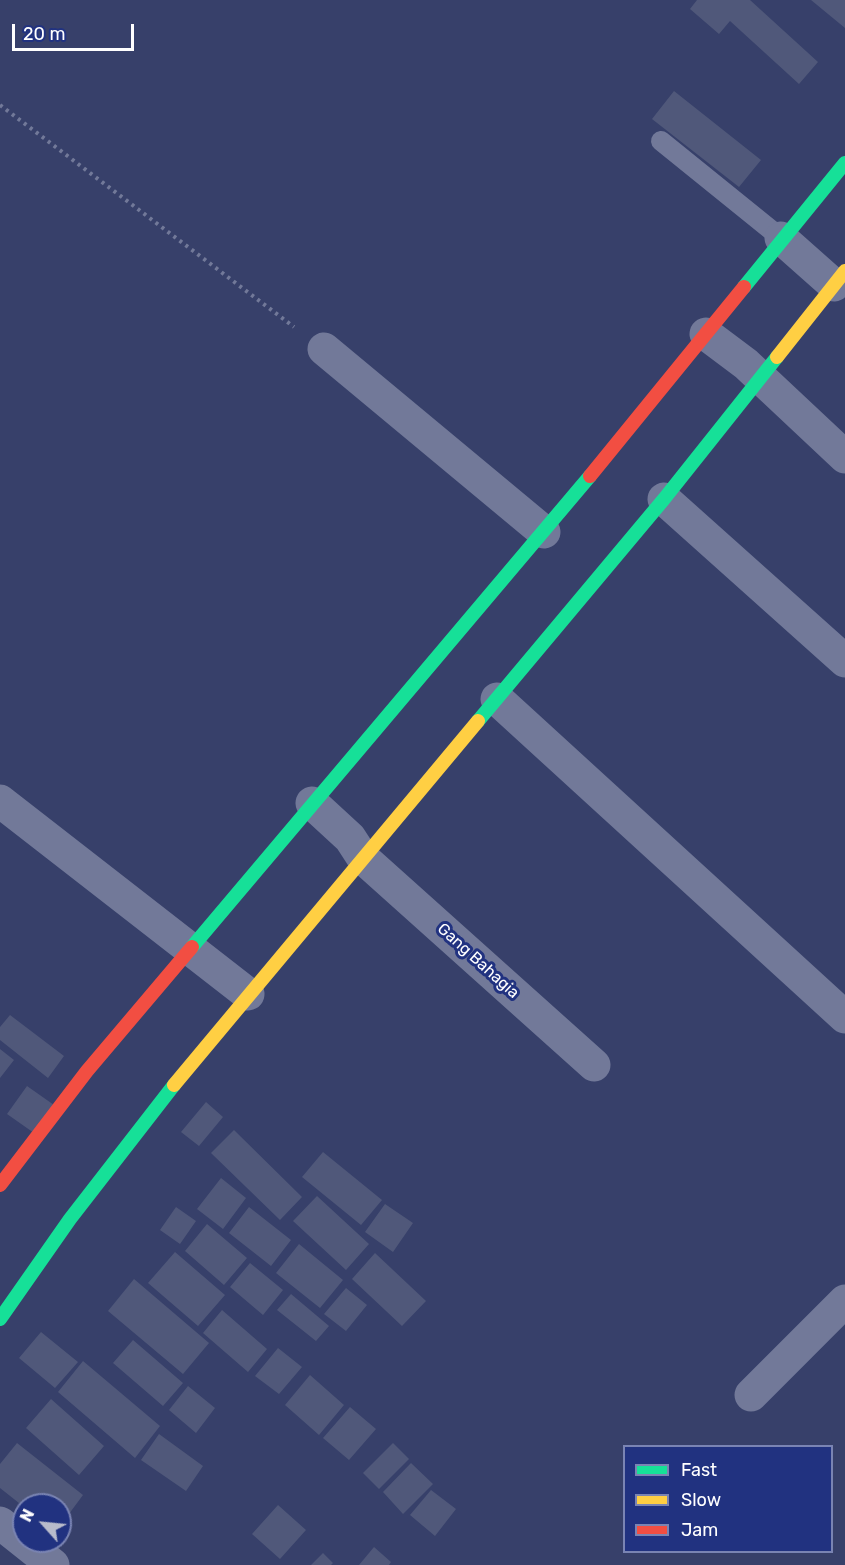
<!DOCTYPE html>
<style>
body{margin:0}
#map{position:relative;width:845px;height:1565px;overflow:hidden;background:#37406a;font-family:Rubik,sans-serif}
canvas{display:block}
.legend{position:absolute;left:623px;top:1445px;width:210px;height:108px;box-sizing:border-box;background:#213280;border:2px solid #7a84b3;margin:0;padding:8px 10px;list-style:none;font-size:18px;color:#fff}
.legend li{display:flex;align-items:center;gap:12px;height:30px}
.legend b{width:30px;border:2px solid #7a84b3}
.north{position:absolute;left:12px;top:1493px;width:60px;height:60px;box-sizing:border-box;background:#213280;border:2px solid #7a84b3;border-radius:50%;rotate:297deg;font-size:16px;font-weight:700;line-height:24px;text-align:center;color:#fff}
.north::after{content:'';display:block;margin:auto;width:21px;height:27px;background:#b9bccb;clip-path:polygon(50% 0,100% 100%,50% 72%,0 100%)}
.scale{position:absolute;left:12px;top:24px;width:122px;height:27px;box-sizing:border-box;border:3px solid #fff;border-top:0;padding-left:8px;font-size:18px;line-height:21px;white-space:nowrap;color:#fff;-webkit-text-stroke:4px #213280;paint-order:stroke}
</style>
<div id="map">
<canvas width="845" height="1565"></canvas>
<ul class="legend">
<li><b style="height:8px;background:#16e098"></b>Fast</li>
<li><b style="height:8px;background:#ffcf43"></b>Slow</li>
<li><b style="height:8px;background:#f24e42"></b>Jam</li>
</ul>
<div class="north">N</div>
<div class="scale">20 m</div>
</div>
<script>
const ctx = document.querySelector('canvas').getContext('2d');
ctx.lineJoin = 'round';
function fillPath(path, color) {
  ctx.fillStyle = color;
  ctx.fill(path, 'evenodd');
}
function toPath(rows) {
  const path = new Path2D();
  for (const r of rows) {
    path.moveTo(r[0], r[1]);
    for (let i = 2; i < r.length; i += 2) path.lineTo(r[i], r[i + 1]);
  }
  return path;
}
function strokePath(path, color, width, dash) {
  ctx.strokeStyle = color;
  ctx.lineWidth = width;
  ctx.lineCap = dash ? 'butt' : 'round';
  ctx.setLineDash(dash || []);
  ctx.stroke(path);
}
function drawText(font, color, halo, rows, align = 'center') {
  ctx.font = font + ' Rubik,sans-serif';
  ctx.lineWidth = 6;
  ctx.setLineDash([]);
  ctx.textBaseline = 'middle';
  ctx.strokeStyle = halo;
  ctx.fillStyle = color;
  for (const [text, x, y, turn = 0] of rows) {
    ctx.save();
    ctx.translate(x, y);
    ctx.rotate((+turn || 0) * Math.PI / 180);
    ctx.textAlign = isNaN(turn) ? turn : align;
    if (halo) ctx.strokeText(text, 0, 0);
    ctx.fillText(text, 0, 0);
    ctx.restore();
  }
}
fillPath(toPath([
 [697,0,750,0,818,62,799,84,730,21,719,34,690,9],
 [811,0,845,0,845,28],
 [674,91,761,160,739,187,652,119],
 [10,1015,64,1056,48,1078,0,1040,0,1027],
 [0,1049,14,1060,0,1078],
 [27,1086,54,1105,34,1133,7,1114],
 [206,1102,223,1117,199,1146,181,1132],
 [234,1130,302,1197,280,1220,211,1153],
 [323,1152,382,1200,361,1225,302,1177],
 [221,1178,246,1198,223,1229,197,1209],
 [317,1196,369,1244,346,1270,293,1221],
 [385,1204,413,1223,393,1252,365,1232],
 [176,1207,196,1221,180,1244,160,1230],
 [249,1207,291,1240,271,1266,229,1233],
 [207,1224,247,1258,224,1285,185,1251],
 [299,1244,343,1280,320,1308,276,1273],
 [175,1252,225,1295,198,1326,148,1283],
 [375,1253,426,1301,402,1326,352,1279],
 [250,1263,283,1290,263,1315,230,1287],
 [134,1279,209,1343,183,1374,108,1311],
 [346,1288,367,1305,346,1331,324,1314],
 [291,1294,329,1326,316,1341,277,1310],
 [222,1310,267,1349,248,1372,203,1333],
 [41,1332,78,1362,55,1388,19,1358],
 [133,1340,183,1383,163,1406,113,1363],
 [278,1348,302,1367,279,1394,255,1376],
 [83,1361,160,1426,135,1458,58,1392],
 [310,1375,344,1405,319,1435,285,1405],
 [188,1386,215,1408,196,1433,169,1410],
 [51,1399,104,1446,79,1475,26,1428],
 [350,1407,376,1429,349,1460,323,1438],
 [159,1434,203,1466,186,1491,141,1460],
 [17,1443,83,1495,60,1526,60,1505,24,1507,0,1488,0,1464],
 [393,1443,409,1459,379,1489,363,1473],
 [411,1463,433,1484,403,1514,383,1492],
 [431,1490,456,1509,435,1536,410,1515],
 [278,1505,306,1530,280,1559,252,1534],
 [374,1547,391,1562,389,1565,359,1565],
 [323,1553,333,1563,331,1565,311,1565]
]), '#50587a');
strokePath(toPath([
 [0,105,294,327]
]), '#727999', 4, [3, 4.5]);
strokePath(toPath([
 [661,141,781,238]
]), '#727999', 20);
strokePath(toPath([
 [781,238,834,285],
 [706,334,746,364,845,457],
 [324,349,544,532],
 [664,499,845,661],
 [497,699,845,1017],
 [0,801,248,994],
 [312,803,350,838,363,858,594,1065],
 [751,1395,845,1301],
 [0,1523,53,1565]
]), '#727999', 33);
strokePath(toPath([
 [744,287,845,163],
 [478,721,664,499,777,357],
 [192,947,590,476],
 [0,1319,70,1219,174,1085]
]), '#16e098', 14);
strokePath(toPath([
 [777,357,845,271],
 [174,1085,478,721]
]), '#ffcf43', 14);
strokePath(toPath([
 [590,476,744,287],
 [0,1185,87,1071,192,947]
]), '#f24e42', 14);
drawText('16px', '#fff', '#213280', [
 ["Gang Bahagia",478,961,42]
]);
</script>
